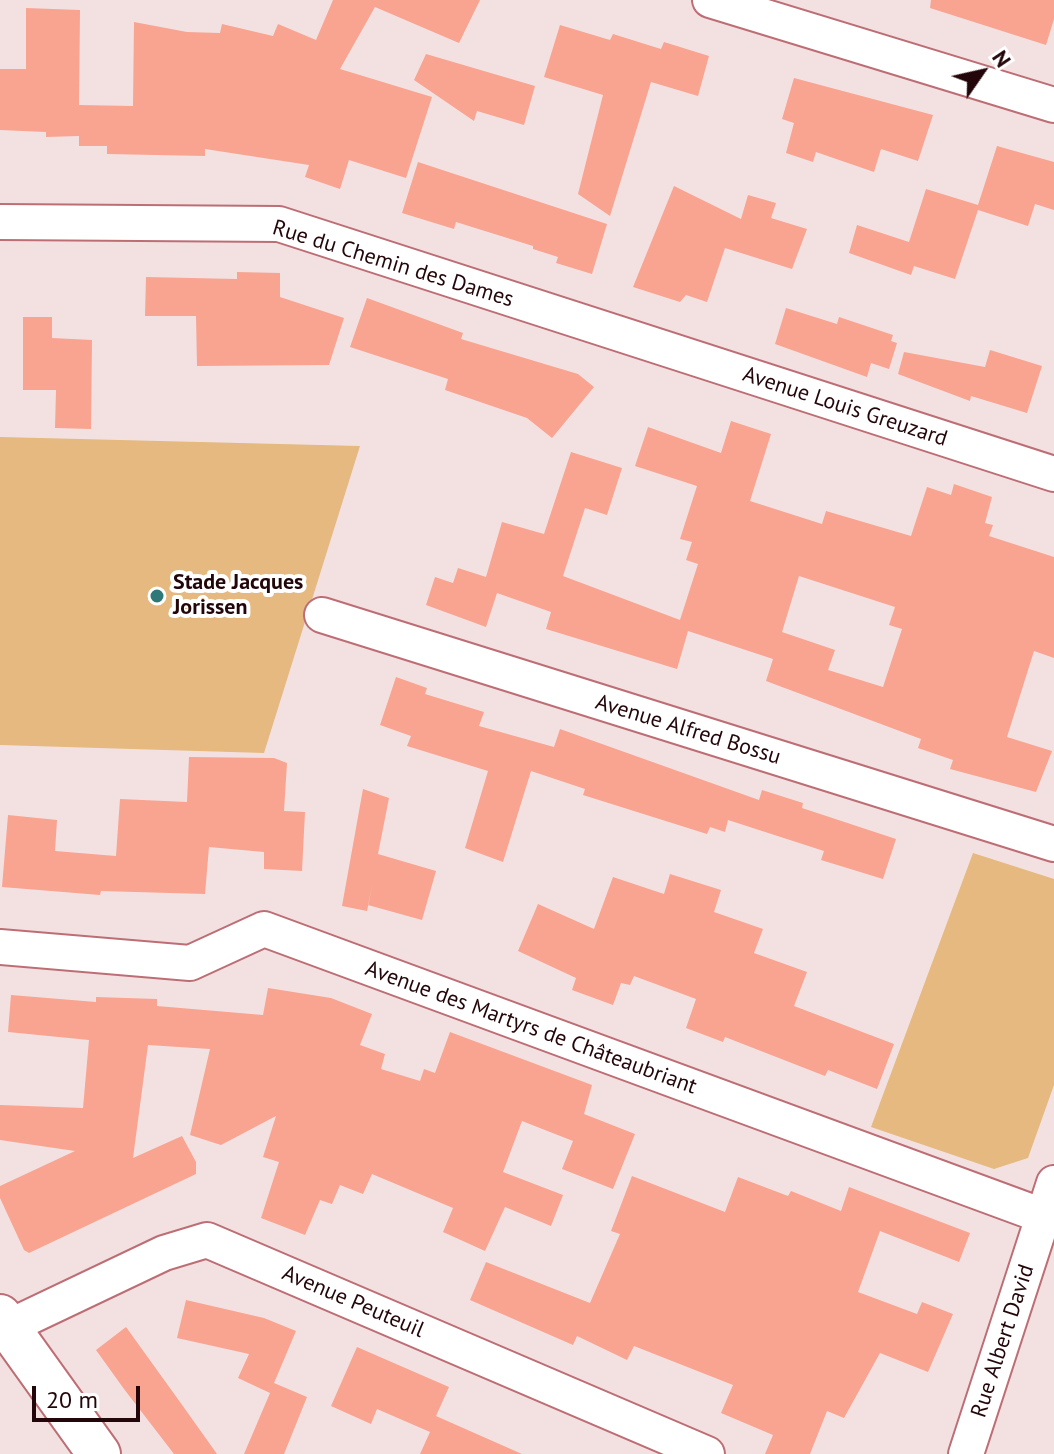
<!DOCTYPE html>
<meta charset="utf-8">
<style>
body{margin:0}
#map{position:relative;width:1054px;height:1454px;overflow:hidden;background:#f3e1e2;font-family:"PT Sans",sans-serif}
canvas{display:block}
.north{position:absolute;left:942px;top:32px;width:80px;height:80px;-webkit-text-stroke:6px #fff;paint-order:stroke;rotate:56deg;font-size:22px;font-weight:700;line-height:32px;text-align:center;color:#23060a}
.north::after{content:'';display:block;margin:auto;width:28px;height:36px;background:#23060a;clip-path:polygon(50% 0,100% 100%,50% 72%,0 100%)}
.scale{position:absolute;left:32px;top:1386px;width:108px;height:36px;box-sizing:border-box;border:4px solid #23060a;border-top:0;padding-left:10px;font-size:24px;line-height:28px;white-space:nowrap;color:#23060a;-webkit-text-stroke:6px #fff;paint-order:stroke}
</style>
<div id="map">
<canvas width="1054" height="1454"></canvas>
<div class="north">N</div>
<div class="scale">20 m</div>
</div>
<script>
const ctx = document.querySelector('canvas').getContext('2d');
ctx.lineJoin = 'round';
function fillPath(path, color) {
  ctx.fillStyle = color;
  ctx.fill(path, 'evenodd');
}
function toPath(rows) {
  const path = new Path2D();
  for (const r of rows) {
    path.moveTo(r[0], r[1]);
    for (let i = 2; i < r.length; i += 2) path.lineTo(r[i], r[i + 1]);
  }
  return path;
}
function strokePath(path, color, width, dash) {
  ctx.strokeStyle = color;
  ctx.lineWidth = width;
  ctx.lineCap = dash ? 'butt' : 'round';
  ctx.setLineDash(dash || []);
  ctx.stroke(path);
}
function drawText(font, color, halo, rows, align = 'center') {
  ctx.font = font + ' "PT Sans",sans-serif';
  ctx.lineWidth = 8;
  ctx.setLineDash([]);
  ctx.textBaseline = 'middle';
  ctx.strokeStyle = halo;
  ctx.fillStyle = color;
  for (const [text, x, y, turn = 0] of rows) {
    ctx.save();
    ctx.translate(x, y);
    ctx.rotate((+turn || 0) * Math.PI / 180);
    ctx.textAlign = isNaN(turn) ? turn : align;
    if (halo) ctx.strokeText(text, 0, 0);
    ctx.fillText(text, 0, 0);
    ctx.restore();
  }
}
fillPath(toPath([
 [0,437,360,446,264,753,0,745],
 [973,853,1054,879,1054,1085,1028,1158,994,1169,871,1127]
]), '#e5b97f');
fillPath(toPath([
 [333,0,480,0,459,43,375,7,340,69,432,97,406,178,349,160,340,189,305,177,309,165,205,149,205,156,107,154,107,146,79,146,79,136,46,137,46,132,0,130,0,69,26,69,26,8,80,10,79,105,133,106,134,22,187,32,220,33,222,24,273,36,278,24,316,40],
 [931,0,1054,0,1054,19,1046,45,930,8],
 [560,25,610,40,613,34,661,49,664,42,709,56,698,96,651,82,610,216,578,194,603,95,544,77],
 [426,54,535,86,524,125,477,111,474,121,414,80],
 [794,78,933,115,918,161,881,149,874,172,816,152,813,162,786,153,794,123,782,119],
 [997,146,1054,162,1054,210,1035,204,1028,226,978,210,955,279,914,266,911,275,849,253,857,225,909,242,926,189,978,205],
 [418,162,607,224,592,274,556,263,558,257,533,249,533,246,456,222,454,229,402,213],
 [674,186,741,219,748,195,776,203,771,218,807,229,792,269,725,248,707,302,686,295,680,302,633,287],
 [237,272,280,273,280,297,344,318,329,365,197,366,196,316,145,316,146,277,237,279],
 [367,298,463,333,461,339,578,374,594,387,552,438,527,418,445,390,448,379,350,347],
 [786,308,837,324,839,317,893,335,891,341,897,343,889,369,871,363,867,377,775,344],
 [23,317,52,317,52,338,92,340,91,429,55,428,56,390,23,390],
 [990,350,1042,366,1027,413,971,396,970,401,898,374,904,352,985,367],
 [731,421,771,434,750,501,822,524,826,511,911,536,927,487,951,495,954,484,992,497,985,523,993,525,989,536,1054,557,1054,658,1034,651,1007,737,1052,751,1036,792,950,769,953,760,918,748,921,739,766,681,773,659,688,631,677,669,546,629,551,612,497,593,486,627,426,605,435,577,453,583,458,568,486,577,502,522,544,534,571,452,622,468,607,515,585,508,563,576,680,620,698,564,686,560,692,542,680,539,697,486,635,466,648,427,721,453],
 [799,576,895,607,889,625,902,629,883,687,828,670,835,650,782,632],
 [396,677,427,688,425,694,484,712,479,726,554,747,560,729,759,800,762,790,803,803,802,808,896,839,883,879,821,860,824,851,728,820,725,832,710,827,707,834,583,795,585,789,531,771,503,862,465,848,488,771,407,746,411,736,380,725],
 [189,757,274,758,287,763,284,811,305,812,302,871,264,869,264,852,209,847,205,894,101,891,100,895,2,887,8,815,57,820,55,851,116,856,120,799,187,802],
 [363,789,389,798,378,854,436,871,422,920,368,905,373,882,367,911,342,906],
 [670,874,721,890,714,912,763,929,754,953,807,972,794,1006,894,1044,877,1089,828,1070,825,1076,725,1037,723,1042,686,1028,696,999,634,976,630,985,621,983,613,1005,572,990,576,978,518,951,538,904,594,929,613,877,664,894],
 [268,988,331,998,372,1014,360,1045,385,1054,381,1069,420,1081,424,1069,435,1073,450,1032,592,1085,584,1114,635,1134,613,1189,562,1169,573,1141,522,1121,503,1172,563,1195,551,1226,505,1207,485,1251,443,1232,453,1208,372,1174,363,1194,340,1185,332,1204,320,1200,305,1235,261,1218,279,1162,263,1157,276,1116,221,1145,190,1135,210,1049,148,1045,133,1158,182,1136,196,1162,196,1174,29,1253,24,1250,0,1198,0,1186,75,1151,0,1140,0,1105,83,1108,89,1040,8,1032,11,995,96,1002,96,997,157,999,157,1006,263,1015],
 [632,1176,725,1212,738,1177,788,1196,791,1191,841,1211,849,1187,970,1233,959,1262,880,1231,858,1292,917,1314,922,1302,953,1314,928,1372,880,1353,844,1418,827,1411,810,1454,765,1454,773,1435,721,1413,733,1385,634,1346,627,1360,577,1336,573,1345,470,1300,486,1262,590,1303,620,1234,611,1231],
 [186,1300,264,1318,296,1331,274,1383,307,1397,284,1454,244,1454,270,1393,238,1378,249,1354,177,1338],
 [126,1327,180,1402,217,1454,174,1454,124,1389,96,1350],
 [357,1347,449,1387,436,1416,522,1454,420,1454,430,1432,377,1409,371,1424,331,1406]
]), '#f8a490');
const minor = toPath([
 [710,0,1054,105],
 [0,222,279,224,1054,474],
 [322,615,1054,844],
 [0,947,190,963,264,929,1054,1220],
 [0,1331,164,1253,207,1240,707,1454],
 [966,1454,1054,1183]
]);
const tertiary = toPath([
 [0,1316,99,1454]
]);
strokePath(minor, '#bd6e75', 38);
strokePath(tertiary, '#bd6e75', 46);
strokePath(minor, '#fff', 34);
strokePath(tertiary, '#fff', 42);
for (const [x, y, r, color] of [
 [157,596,8,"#2f7878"]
]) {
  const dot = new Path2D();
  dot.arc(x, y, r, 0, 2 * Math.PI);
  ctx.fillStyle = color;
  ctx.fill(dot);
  strokePath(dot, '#fff', 3);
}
drawText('22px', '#23060a', '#fff', [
 ["Rue du Chemin des Dames",393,264,17],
 ["Avenue Louis Greuzard",845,407,18],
 ["Avenue Alfred Bossu",688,730,17],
 ["Avenue des Martyrs de Châteaubriant",531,1028,20],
 ["Avenue Peuteuil",353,1302,23],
 ["Rue Albert David",1003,1341,-72]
]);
drawText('bold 22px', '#23060a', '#fff', [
 ["Stade Jacques",173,583],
 ["Jorissen",173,608]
], 'left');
</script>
